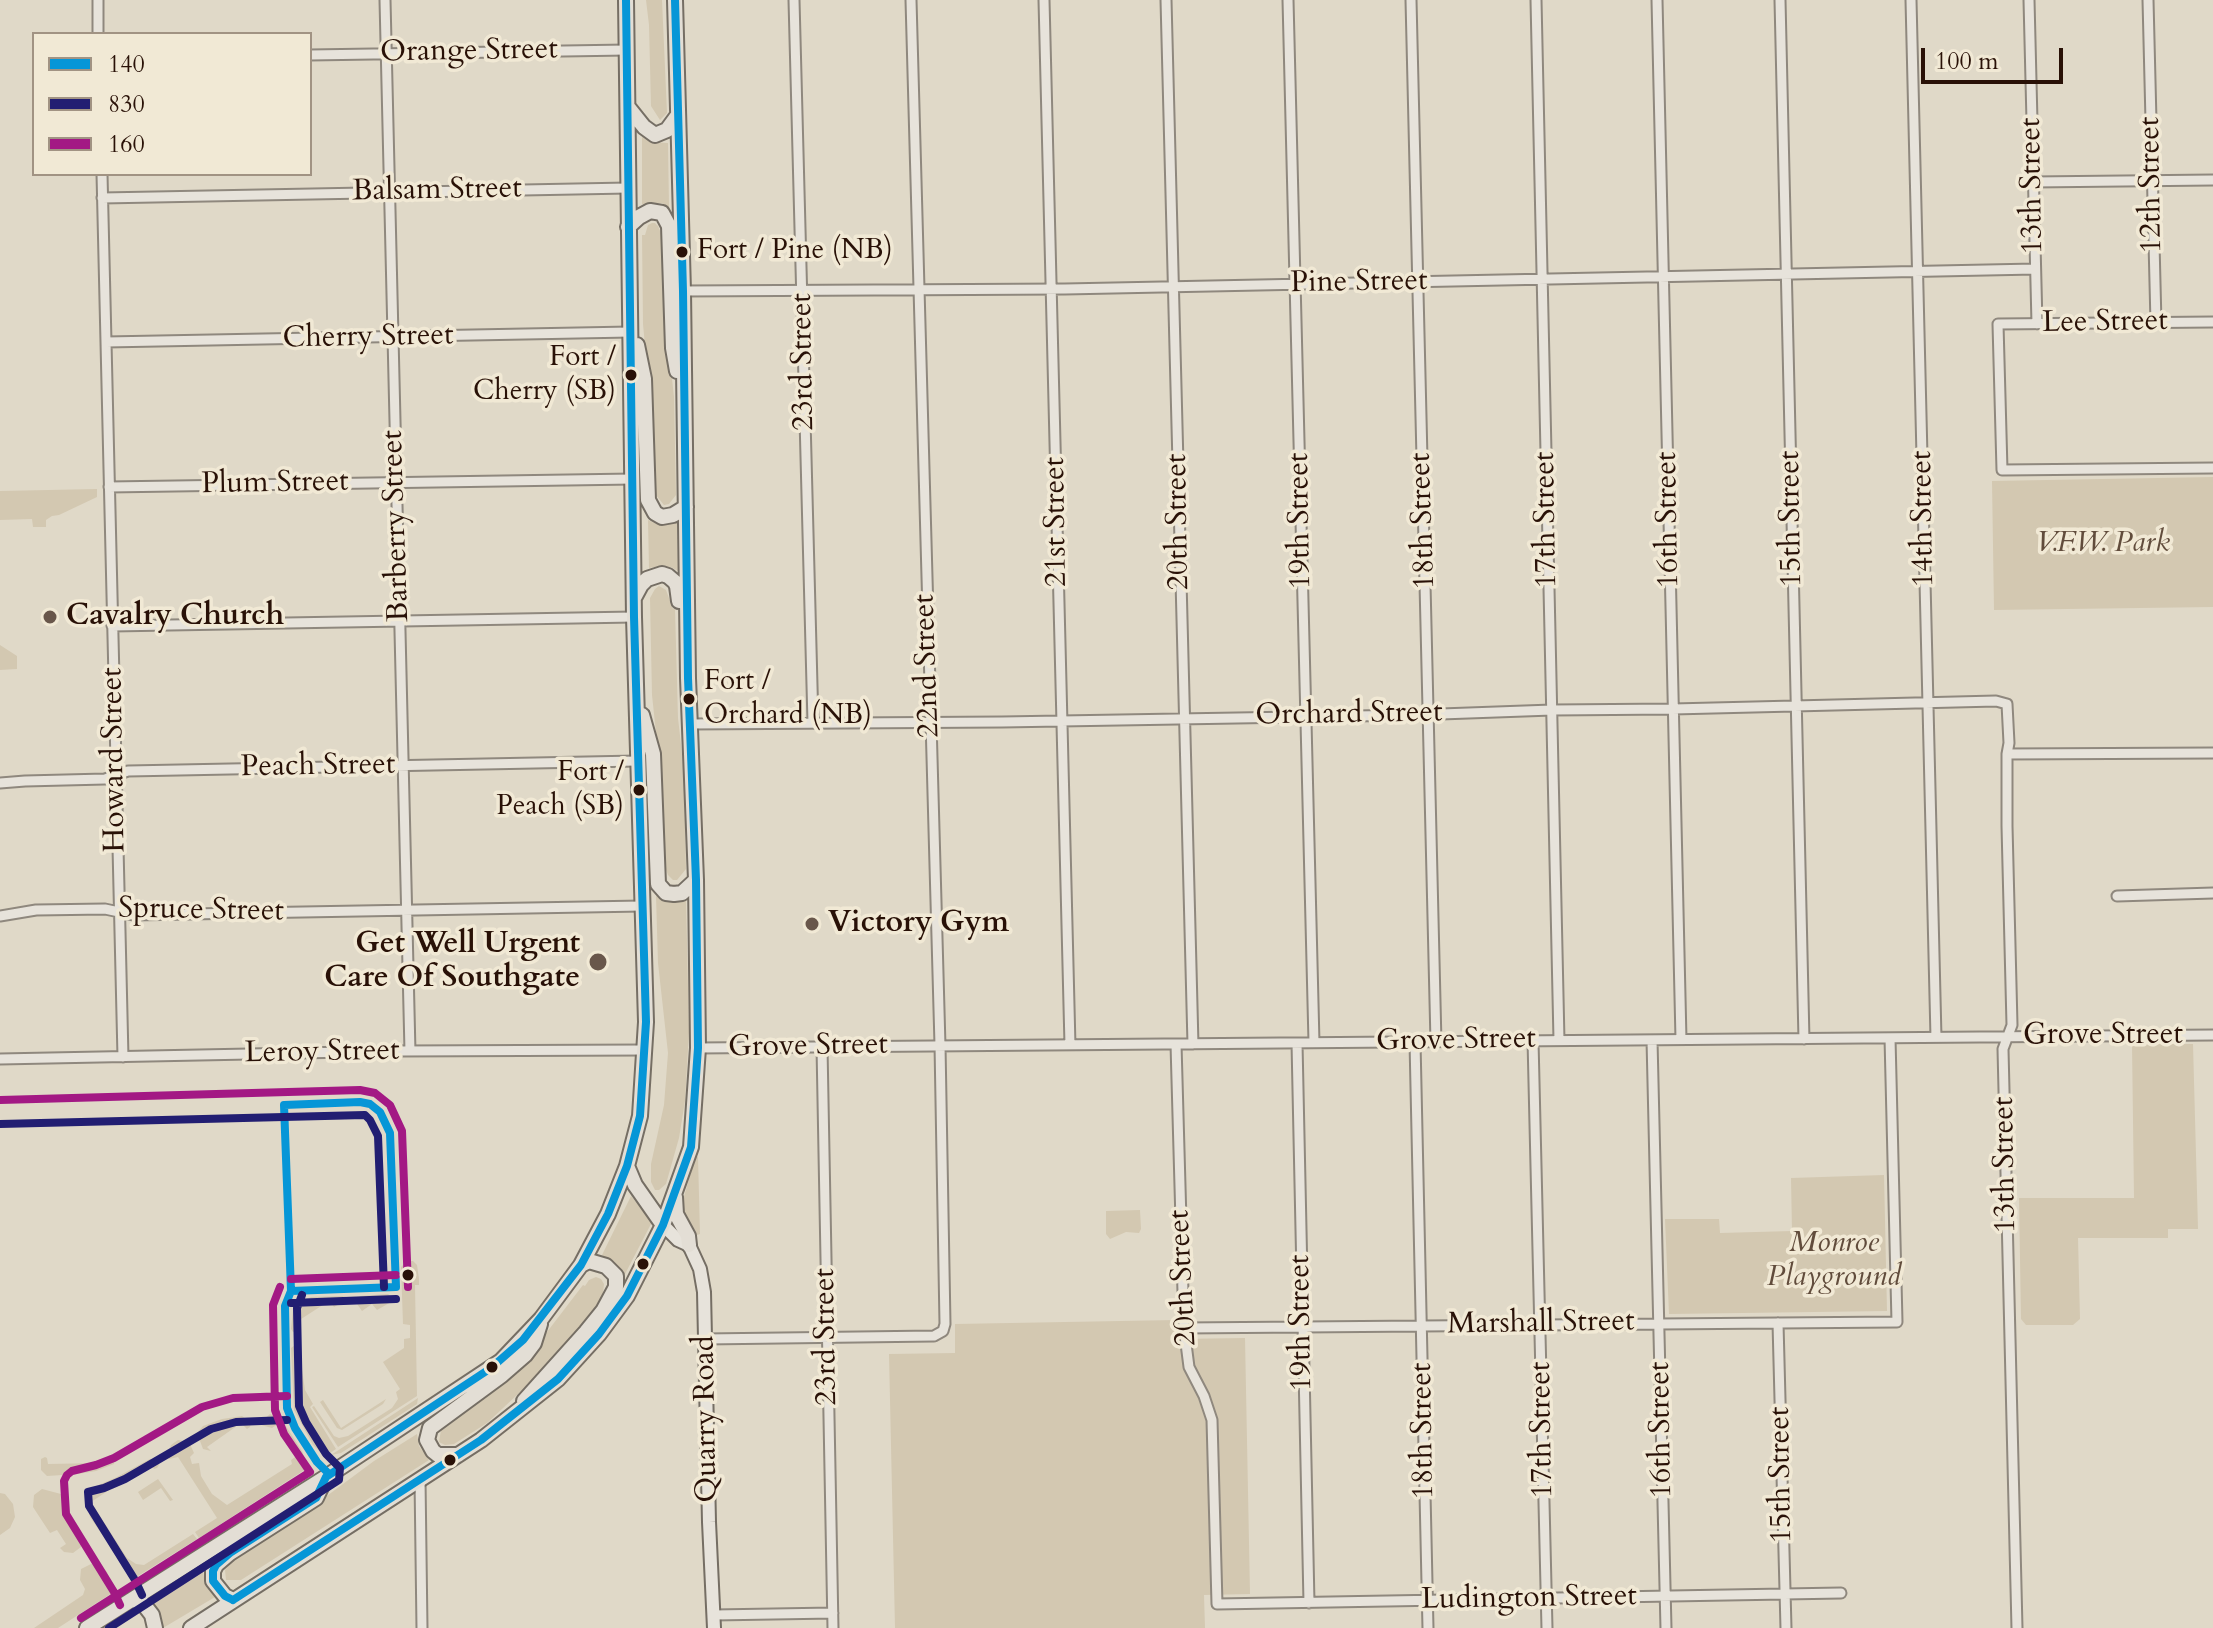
<!DOCTYPE html>
<style>
body{margin:0}
#map{position:relative;width:2213px;height:1628px;overflow:hidden;background:#e0d9c8;font-family:Cardo,serif}
canvas{display:block}
.legend{position:absolute;left:32px;top:32px;width:280px;height:144px;box-sizing:border-box;background:#f1e9d5;border:2px solid #a19383;margin:0;padding:10px 14px;list-style:none;font-size:24px;color:#291107}
.legend li{display:flex;align-items:center;gap:16px;height:40px}
.legend b{width:40px;border:2px solid #a19383}
.scale{position:absolute;left:1921px;top:48px;width:142px;height:36px;box-sizing:border-box;border:4px solid #291107;border-top:0;padding-left:10px;font-size:24px;line-height:28px;white-space:nowrap;color:#291107;-webkit-text-stroke:6px #f1e9d5;paint-order:stroke}
</style>
<div id="map">
<canvas width="2213" height="1628"></canvas>
<ul class="legend">
<li><b style="height:10px;background:#0696d7"></b>140</li>
<li><b style="height:10px;background:#221e72"></b>830</li>
<li><b style="height:10px;background:#a31984"></b>160</li>
</ul>
<div class="scale">100 m</div>
</div>
<script>
const ctx = document.querySelector('canvas').getContext('2d');
ctx.lineJoin = 'round';
function fillPath(path, color) {
  ctx.fillStyle = color;
  ctx.fill(path, 'evenodd');
}
function toPath(rows) {
  const path = new Path2D();
  for (const r of rows) {
    path.moveTo(r[0], r[1]);
    for (let i = 2; i < r.length; i += 2) path.lineTo(r[i], r[i + 1]);
  }
  return path;
}
function strokePath(path, color, width, dash) {
  ctx.strokeStyle = color;
  ctx.lineWidth = width;
  ctx.lineCap = dash ? 'butt' : 'round';
  ctx.setLineDash(dash || []);
  ctx.stroke(path);
}
function drawText(font, color, halo, rows, align = 'center') {
  ctx.font = font + ' Cardo,serif';
  ctx.lineWidth = 7;
  ctx.setLineDash([]);
  ctx.textBaseline = 'middle';
  ctx.strokeStyle = halo;
  ctx.fillStyle = color;
  for (const [text, x, y, turn = 0] of rows) {
    ctx.save();
    ctx.translate(x, y);
    ctx.rotate((+turn || 0) * Math.PI / 180);
    ctx.textAlign = isNaN(turn) ? turn : align;
    if (halo) ctx.strokeText(text, 0, 0);
    ctx.fillText(text, 0, 0);
    ctx.restore();
  }
}
fillPath(toPath([
 [646,0,662,0,667,113,660,120,651,106,649,25],
 [642,137,651,142,668,143,669,207,662,203,642,204],
 [652,223,655,223,658,226,663,238,669,351,674,397,676,495,669,504,664,505,655,494,653,486,648,378,643,324,642,235,645,235,648,225],
 [2213,477,2213,607,1994,610,1992,481],
 [97,489,97,497,59,515,52,516,46,520,46,527,33,527,32,519,0,520,0,491],
 [648,520,657,524,677,523,678,571,671,567,660,566,649,568],
 [659,586,666,590,673,609,675,609,678,718,684,771,686,869,677,880,673,880,668,875,663,861,657,742,652,695,650,598,655,589],
 [0,645,17,656,17,669,0,670],
 [656,896,666,900,686,899,689,1032,685,1101,679,1138,666,1184,659,1190,655,1190,651,1182,651,1164,664,1105,668,1053,658,963],
 [2132,1044,2193,1044,2198,1229,2168,1229,2168,1238,2078,1238,2080,1319,2073,1325,2026,1325,2021,1319,2019,1198,2134,1198],
 [696,1155,698,1157,700,1234,697,1235,692,1234,680,1210],
 [1884,1175,1887,1311,1669,1314,1665,1219,1719,1219,1720,1233,1792,1231,1791,1178],
 [631,1196,652,1222,624,1276,616,1265,602,1255],
 [1140,1210,1141,1229,1139,1233,1126,1232,1110,1239,1106,1234,1106,1211],
 [407,1261,413,1261,417,1265,419,1279,419,1285,415,1285,417,1396,338,1447,312,1407,314,1406,334,1436,339,1438,348,1436,392,1408,398,1399,396,1392,400,1389,383,1362,404,1348,404,1339,410,1338,410,1325,403,1324,401,1267],
 [596,1277,601,1279,604,1284,603,1294,599,1304,600,1306,564,1351,487,1423,454,1444,445,1445,439,1442,441,1430,445,1425,524,1362,583,1285,585,1286,589,1280],
 [388,1294,392,1297,391,1302,377,1310,372,1304,362,1311,357,1304,360,1296],
 [342,1296,346,1297,345,1301,334,1307,329,1301,298,1321,300,1330,293,1332,291,1329,293,1310,301,1301,311,1297],
 [1176,1320,1177,1339,1245,1338,1250,1594,1204,1595,1205,1628,895,1628,889,1354,955,1353,955,1324],
 [295,1345,299,1349,305,1390,313,1404,310,1407,336,1449,327,1455,321,1453,313,1445,294,1410,291,1348],
 [418,1398,417,1404,341,1453,331,1455],
 [386,1399,383,1404,342,1430,337,1428,320,1402,323,1400,341,1428],
 [270,1414,282,1420,302,1451,306,1461,306,1469,199,1538,195,1532,217,1518,178,1457,169,1459,168,1453,171,1445,178,1440,189,1442,194,1453,190,1457,192,1464,199,1463,201,1476,212,1494,227,1505,292,1464,291,1460,298,1455,278,1424,272,1428,261,1425,261,1422],
 [242,1416,251,1423,250,1427,247,1429,241,1423,207,1447,211,1451,203,1449,197,1433,203,1426,222,1419],
 [417,1434,419,1446,429,1460,241,1580,226,1580,225,1570,236,1557,320,1501,374,1461],
 [110,1455,115,1459,114,1464,96,1471,78,1474,47,1476,41,1470,41,1459,45,1457,47,1458,48,1464,100,1463,108,1462,108,1456],
 [150,1459,158,1461,159,1465,157,1468,154,1469,150,1463,91,1502,127,1558,136,1564,144,1565,193,1534,197,1539,138,1576,134,1576,126,1570,90,1517,86,1501,90,1491,94,1487,115,1478],
 [158,1479,173,1500,170,1501,161,1488,143,1500,138,1492],
 [42,1489,61,1494,64,1497,75,1525,82,1535,81,1547,73,1553,64,1552,60,1548,66,1544,57,1530,50,1533,33,1507,34,1495],
 [0,1493,5,1494,13,1504,15,1517,10,1528,0,1535],
 [93,1563,102,1566,107,1572,112,1585,112,1593,58,1628,34,1628,83,1595,85,1589,80,1580,81,1569],
 [203,1571,205,1584,215,1597,163,1628,161,1616,151,1604]
]), '#d3c8b1');
const street = toPath([
 [98,0,98,34],
 [385,0,410,1051],
 [794,0,813,723],
 [1044,0,1070,1045],
 [1166,0,1193,1044],
 [1288,0,1314,1042],
 [1411,0,1436,1042],
 [1536,0,1559,1040],
 [1657,0,1681,1039],
 [1780,0,1804,1039],
 [1911,0,1936,1037],
 [2029,0,2037,324],
 [2148,0,2156,323],
 [310,55,627,50],
 [102,174,123,1057],
 [2033,182,2213,180],
 [102,198,628,188],
 [683,291,1065,289,2035,269],
 [2213,322,1998,324,2002,470,2213,468],
 [106,342,630,332],
 [109,487,633,479],
 [112,626,634,617],
 [690,724,1002,722,1413,715,1552,710,1673,709,1996,701,2007,704,2009,743,2007,754,2007,826,2012,1025,2003,1049,2017,1628],
 [2007,754,2213,753],
 [0,783,25,781,105,779,128,771,637,761],
 [2117,896,2213,893],
 [0,916,36,910,105,909,133,915,642,906],
 [1533,1040,1547,1628],
 [1652,1040,1666,1628],
 [1415,1042,1428,1628],
 [1297,1043,1309,1603],
 [1176,1044,1184,1328,1189,1367,1204,1396,1212,1420,1217,1604,1841,1593],
 [822,1047,833,1628],
 [698,1048,2213,1035],
 [0,1059,399,1051,645,1050],
 [1778,1323,1786,1628],
 [1184,1328,1897,1322,1890,1038],
 [705,1339,934,1336,943,1331,945,1324,940,1045,911,0],
 [420,1479,422,1628],
 [714,1615,833,1613]
]);
const secondary = toPath([
 [663,1225,678,1240,689,1245,700,1269,704,1292,709,1522,714,1628]
]);
const primary = toPath([
 [628,107,644,127,655,135,667,130,678,115],
 [628,227,639,217,650,211,662,213,669,226,673,348,677,371],
 [637,345,644,379,648,500,655,513,662,517,673,515,686,507],
 [634,598,641,585,647,579,662,574,668,576,675,582,677,586,679,601],
 [642,715,653,754,658,884,666,893,674,894,682,893,696,880],
 [627,1166,635,1185,663,1225],
 [675,1197,676,1214,688,1236,689,1245],
 [524,1401,586,1332,603,1311,616,1287,616,1276,606,1266,589,1261,581,1265],
 [458,1455,438,1455,433,1451,427,1440,430,1428,502,1375,525,1355,534,1343,540,1324],
 [131,1600,140,1601,145,1606,152,1615,155,1628],
 [233,1600,225,1596,213,1581,213,1571,216,1565,230,1553,316,1498,326,1477],
 [87,1628,326,1477,501,1361,541,1319,581,1265,608,1214,627,1166,640,1116,646,1022,634,617,626,0],
 [191,1628,481,1440,558,1379,599,1334,627,1296,663,1225,691,1147,698,1048,696,880,688,678,683,291,675,0]
]);
strokePath(street, '#8f887e', 13);
strokePath(secondary, '#756e64', 16);
strokePath(primary, '#756e64', 18);
strokePath(street, '#e7e3db', 9);
strokePath(secondary, '#e7e3db', 12);
strokePath(primary, '#e3ded5', 14);
strokePath(toPath([
 [284,1105,291,1291,285,1306,287,1408,295,1428,317,1462,329,1474],
 [284,1105,360,1102,370,1104,380,1112,390,1133,396,1287],
 [291,1291,396,1287],
 [326,1477,491,1368,523,1340,581,1265,608,1214,627,1166,640,1116,646,1022,634,617,626,0],
 [233,1600,481,1440,558,1379,599,1334,627,1296,663,1225,691,1147,698,1048,696,880,688,678,683,291,675,0],
 [233,1600,225,1596,213,1581,213,1571,216,1565,230,1553,316,1498,326,1477]
]), '#0696d7', 8);
strokePath(toPath([
 [0,1124,365,1115,370,1120,378,1136,384,1287],
 [291,1303,396,1299],
 [142,1595,135,1580,89,1506,88,1492,104,1488,125,1479,211,1429,236,1422,287,1420],
 [109,1628,339,1480,340,1468,326,1454,306,1422,299,1406,297,1308,302,1295]
]), '#221e72', 8);
strokePath(toPath([
 [0,1100,360,1090,375,1093,390,1105,402,1131,408,1287],
 [291,1279,396,1275],
 [120,1605,114,1592,66,1514,64,1481,67,1475,72,1471,96,1465,114,1458,202,1407,233,1398,287,1396],
 [81,1618,310,1472,284,1434,275,1410,273,1305,280,1287]
]), '#a31984', 8);
for (const [x, y, r, color] of [
 [682,252,7,"#291107"],
 [631,375,7,"#291107"],
 [50,617,8,"#69574b"],
 [689,699,7,"#291107"],
 [639,790,7,"#291107"],
 [812,924,8,"#69574b"],
 [598,962,10,"#69574b"],
 [643,1264,7,"#291107"],
 [408,1275,7,"#291107"],
 [492,1367,7,"#291107"],
 [450,1460,7,"#291107"]
]) {
  const dot = new Path2D();
  dot.arc(x, y, r, 0, 2 * Math.PI);
  ctx.fillStyle = color;
  ctx.fill(dot);
  strokePath(dot, '#f1e9d5', 3);
}
drawText('28px', '#291107', '#f1e9d5', [
 ["Fort / Pine (NB)",697,252],
 ["Fort /",616,359,"right"],
 ["Cherry (SB)",616,393,"right"],
 ["Fort /",704,683],
 ["Orchard (NB)",704,717],
 ["Fort /",624,774,"right"],
 ["Peach (SB)",624,808,"right"]
], 'left');
drawText('30px', '#291107', '#f1e9d5', [
 ["Orange Street",469,52,-1],
 ["12th Street",2152,185,-91],
 ["13th Street",2033,186,-91],
 ["Balsam Street",437,191,-1],
 ["Pine Street",1359,283,-1],
 ["Lee Street",2105,323,-1],
 ["Cherry Street",368,338,-1],
 ["23rd Street",804,362,-91],
 ["Plum Street",275,484,-1],
 ["15th Street",1792,519,-91],
 ["14th Street",1924,519,-91],
 ["17th Street",1547,520,-91],
 ["16th Street",1669,520,-91],
 ["19th Street",1301,521,-91],
 ["18th Street",1424,521,-92],
 ["21st Street",1057,522,-91],
 ["20th Street",1179,522,-91],
 ["Barberry Street",397,526,-92],
 ["22nd Street",928,666,-92],
 ["Orchard Street",1349,715,-1],
 ["Howard Street",115,760,-91],
 ["Peach Street",318,767,-1],
 ["Spruce Street",201,911,1],
 ["Grove Street",2103,1036],
 ["Grove Street",1456,1041,-1],
 ["Grove Street",808,1047,-1],
 ["Leroy Street",322,1053,-1],
 ["13th Street",2006,1165,-91],
 ["20th Street",1184,1278,-93],
 ["19th Street",1302,1323,-91],
 ["Marshall Street",1541,1324,-1],
 ["23rd Street",827,1337,-91],
 ["Quarry Road",707,1419,-91],
 ["17th Street",1543,1430,-91],
 ["16th Street",1662,1430,-91],
 ["18th Street",1424,1431,-91],
 ["15th Street",1782,1475,-91],
 ["Ludington Street",1529,1599,-1]
]);
drawText('italic 30px', '#614c3c', '#f1e9d5', [
 ["V.F.W. Park",2103,544],
 ["Monroe",1834,1244],
 ["Playground",1834,1278]
]);
drawText('bold 30px', '#291107', '#f1e9d5', [
 ["Cavalry Church",66,617],
 ["Victory Gym",828,924],
 ["Get Well Urgent",580,945,"right"],
 ["Care Of Southgate",580,979,"right"]
], 'left');
</script>
